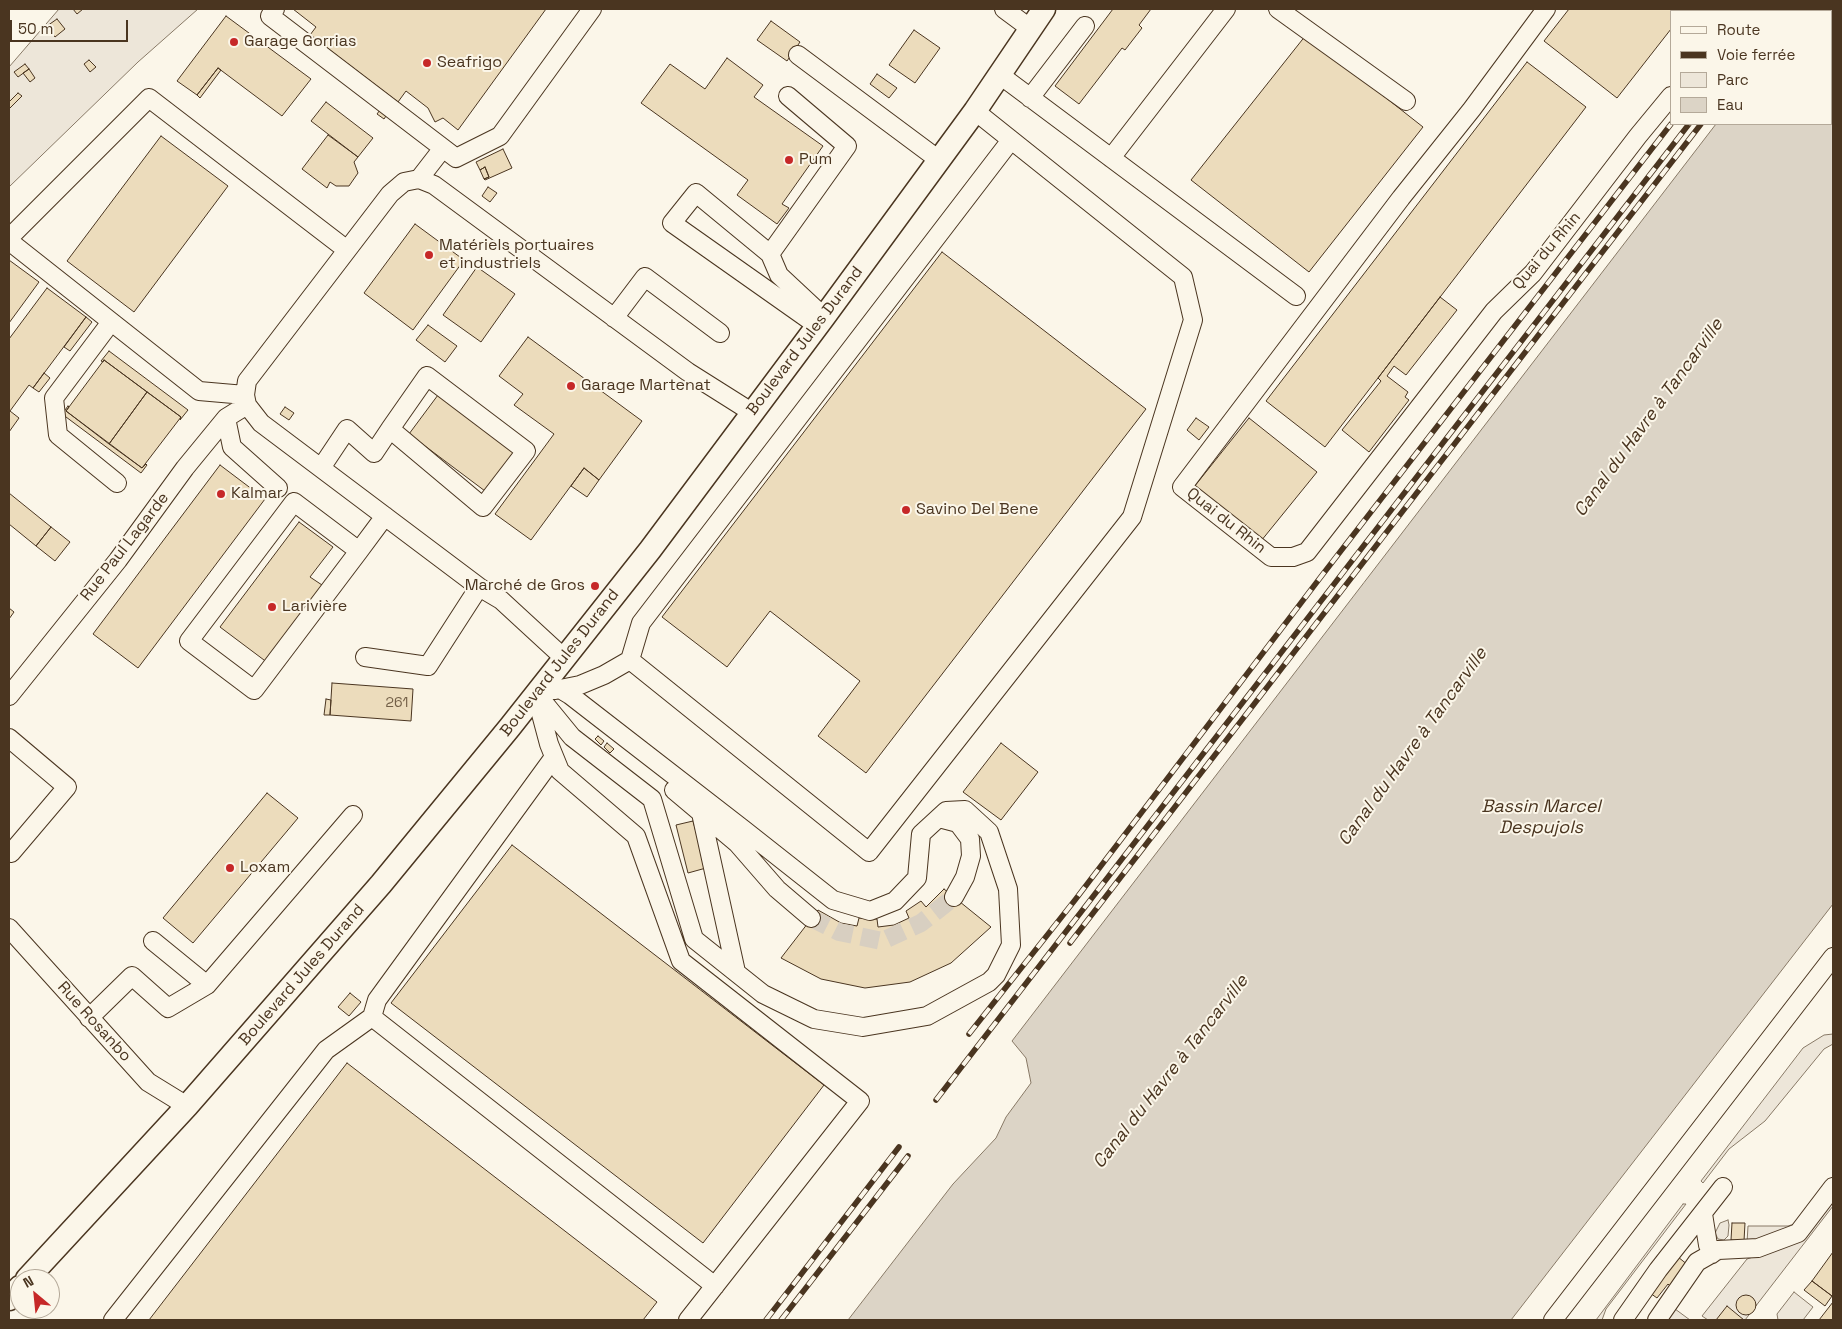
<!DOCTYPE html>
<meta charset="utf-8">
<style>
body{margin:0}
#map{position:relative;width:1842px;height:1329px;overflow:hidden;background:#fbf6e9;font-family:"Space Grotesk",sans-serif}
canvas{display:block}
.frame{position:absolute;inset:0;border:10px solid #4a3520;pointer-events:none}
.legend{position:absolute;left:1670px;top:10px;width:162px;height:115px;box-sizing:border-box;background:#fbf6e9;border:1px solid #b4a999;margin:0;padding:6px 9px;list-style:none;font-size:15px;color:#4a3520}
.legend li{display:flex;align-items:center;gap:10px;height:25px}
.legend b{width:25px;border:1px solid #b4a999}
.north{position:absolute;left:10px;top:1269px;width:50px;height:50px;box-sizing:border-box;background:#fbf6e9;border:1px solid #b4a999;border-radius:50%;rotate:332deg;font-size:14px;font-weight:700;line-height:20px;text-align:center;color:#4a3520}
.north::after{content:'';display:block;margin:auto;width:18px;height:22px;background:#c62828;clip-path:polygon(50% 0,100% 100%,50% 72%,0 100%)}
.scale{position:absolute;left:10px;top:20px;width:118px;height:22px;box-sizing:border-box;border:2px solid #4a3520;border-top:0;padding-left:6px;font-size:15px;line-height:18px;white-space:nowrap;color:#4a3520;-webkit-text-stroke:4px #fbf6e9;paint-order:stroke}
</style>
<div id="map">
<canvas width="1842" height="1329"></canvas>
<div class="frame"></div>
<ul class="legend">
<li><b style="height:6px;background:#fbf6e9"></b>Route</li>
<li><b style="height:6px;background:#4a3520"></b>Voie ferrée</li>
<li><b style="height:14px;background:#ede6d9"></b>Parc</li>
<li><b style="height:14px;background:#dcd4c6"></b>Eau</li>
</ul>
<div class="north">N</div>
<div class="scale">50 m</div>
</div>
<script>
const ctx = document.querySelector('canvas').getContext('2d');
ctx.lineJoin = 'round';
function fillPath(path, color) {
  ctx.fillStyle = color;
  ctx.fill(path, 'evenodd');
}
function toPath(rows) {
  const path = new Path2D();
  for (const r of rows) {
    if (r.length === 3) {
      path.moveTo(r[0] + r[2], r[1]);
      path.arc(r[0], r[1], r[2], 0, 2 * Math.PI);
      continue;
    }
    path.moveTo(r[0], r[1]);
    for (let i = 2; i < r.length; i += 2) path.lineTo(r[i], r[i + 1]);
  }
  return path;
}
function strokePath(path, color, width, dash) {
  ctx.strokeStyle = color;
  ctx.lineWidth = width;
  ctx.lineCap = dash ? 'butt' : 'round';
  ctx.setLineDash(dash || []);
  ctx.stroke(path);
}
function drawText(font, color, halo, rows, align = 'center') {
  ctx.font = font + ' "Space Grotesk",sans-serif';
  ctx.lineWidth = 4;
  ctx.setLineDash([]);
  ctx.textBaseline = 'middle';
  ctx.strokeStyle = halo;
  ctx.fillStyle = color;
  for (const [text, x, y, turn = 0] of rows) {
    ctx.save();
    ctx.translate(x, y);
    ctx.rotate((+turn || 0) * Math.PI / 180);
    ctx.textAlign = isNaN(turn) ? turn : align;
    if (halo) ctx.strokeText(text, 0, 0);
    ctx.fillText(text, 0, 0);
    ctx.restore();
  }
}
const green = toPath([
 [59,9,198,9,138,62,9,187,9,67,59,9],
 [1833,1034,1833,1044,1824,1049,1765,1121,1729,1149,1703,1183,1701,1181,1803,1048,1824,1035,1833,1034],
 [1833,1198,1833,1206,1745,1320,1708,1320,1702,1316,1747,1259,1801,1241,1833,1198],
 [1683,1204,1686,1204,1606,1309,1602,1320,1596,1320,1683,1204],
 [1728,1220,1729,1225,1728,1236,1724,1240,1718,1239,1715,1233,1720,1223,1728,1220],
 [1797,1223,1792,1228,1747,1243,1748,1226,1788,1226,1797,1223],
 [1794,1292,1813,1307,1803,1320,1778,1320,1777,1314,1794,1292],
 [1671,1306,1690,1320,1665,1320,1671,1306]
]);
fillPath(green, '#ede6d9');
strokePath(green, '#887966', 1);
const water = toPath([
 [1805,9,1833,9,1833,904,1511,1320,848,1320,953,1184,996,1138,1006,1117,1031,1083,1026,1058,1012,1041,1716,124,1831,124,1831,11,1803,11,1805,9]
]);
fillPath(water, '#dcd4c6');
strokePath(water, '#887966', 1);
const building = toPath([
 [73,9,83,9,77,14,73,9],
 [293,9,546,9,458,130,443,118,435,122,428,108,406,91,398,102,310,35,316,27,293,9],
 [1113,9,1151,9,1139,25,1142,28,1125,50,1122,48,1079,104,1055,86,1113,9],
 [1569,9,1686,9,1684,11,1671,11,1671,29,1617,98,1544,41,1569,9],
 [226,16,311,79,282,116,218,68,197,95,177,81,226,16],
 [57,19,65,29,55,37,47,26,57,19],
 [771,21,800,42,787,61,757,40,771,21],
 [914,30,940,48,915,83,889,65,914,30],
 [1306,35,1423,127,1309,272,1191,180,1306,35],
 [727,58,763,85,754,97,823,146,782,204,789,208,777,224,737,195,748,180,641,103,670,64,705,89,727,58],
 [89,60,96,67,90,72,84,64,89,60],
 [1527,62,1586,107,1325,447,1266,401,1527,62],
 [25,64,29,69,18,77,14,72,25,64],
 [218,68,221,70,200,98,197,95,218,68],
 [29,69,35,78,30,82,23,73,29,69],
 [877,74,897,88,889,98,870,84,877,74],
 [18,93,22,96,9,109,9,102,18,93],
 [326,102,373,138,358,157,311,121,326,102],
 [380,110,386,116,384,119,377,114,380,110],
 [328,135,358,157,354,162,358,173,349,186,336,186,330,182,327,188,302,169,328,135],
 [161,136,228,186,134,312,67,261,161,136],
 [503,149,512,168,485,180,484,179,489,177,485,167,480,170,476,162,503,149],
 [485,167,489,177,484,179,480,170,485,167],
 [488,187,497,193,490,202,482,196,488,187],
 [415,224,464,260,413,330,364,293,415,224],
 [942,252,1146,409,866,773,818,736,860,681,770,611,727,667,662,617,942,252],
 [9,260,39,282,9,323,9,260],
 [477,267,515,294,481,342,443,315,477,267],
 [47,288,86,317,33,388,29,385,10,411,19,418,9,432,9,339,47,288],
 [1440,297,1457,310,1406,375,1394,366,1387,376,1408,392,1405,397,1409,400,1369,452,1342,430,1381,381,1378,378,1440,297],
 [86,317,92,322,70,351,64,347,86,317],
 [428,325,457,346,445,362,416,340,428,325],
 [528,337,642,421,599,480,584,468,531,540,495,514,554,434,514,405,523,394,499,376,528,337],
 [109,351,188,410,180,420,181,417,104,360,103,362,101,361,109,351],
 [104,360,147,392,109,444,66,411,104,360],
 [44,373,50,378,39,392,33,388,44,373],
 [147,392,181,417,142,468,109,444,147,392],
 [438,395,514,452,485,491,409,434,438,395],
 [68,406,69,407,66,411,142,468,146,464,147,465,141,473,62,414,68,406],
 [285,407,294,413,289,420,280,414,285,407],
 [1196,418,1209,427,1199,440,1187,430,1196,418],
 [1249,418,1317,472,1261,541,1194,487,1249,418],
 [220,465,265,499,138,668,93,634,220,465],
 [584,468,599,480,587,497,571,486,584,468],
 [9,493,51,527,36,546,9,524,9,493],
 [299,522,333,547,310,577,325,587,268,663,220,627,299,522],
 [51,527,70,542,55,561,36,546,51,527],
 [9,608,14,612,9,619,9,608],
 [332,683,413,689,411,721,330,715,332,683],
 [326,699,331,700,330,715,324,715,326,699],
 [598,736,604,741,601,745,595,739,598,736],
 [607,743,614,749,610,753,604,747,607,743],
 [1001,743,1038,772,1001,820,963,792,1001,743],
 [267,793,298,818,193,943,163,918,267,793],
 [693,821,706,868,688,873,676,825,693,821],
 [512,845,824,1085,703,1243,391,1003,512,845],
 [944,889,991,927,951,963,910,982,865,988,821,979,781,958,818,910,841,923,857,926,859,918,877,919,878,927,894,925,909,918,906,911,921,901,926,907,944,889],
 [350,993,361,1002,349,1016,338,1007,350,993],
 [347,1063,657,1302,643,1320,149,1320,347,1063],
 [1732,1223,1745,1223,1744,1241,1731,1240,1732,1223],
 [1833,1252,1833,1295,1832,1296,1812,1281,1833,1252],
 [1678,1257,1688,1265,1671,1287,1668,1284,1657,1298,1650,1293,1678,1257],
 [1812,1281,1832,1296,1825,1306,1804,1290,1812,1281],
 [1746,1305,10],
 [1833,1302,1833,1320,1819,1320,1833,1302],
 [1727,1306,1744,1320,1716,1320,1727,1306]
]);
fillPath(building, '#ecdcbc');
strokePath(building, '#4a3520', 1);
strokePath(toPath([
 [811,918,839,932,882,941,921,923,954,897]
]), '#d8cfc1', 18, [18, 9]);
const minor = toPath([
 [275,9,270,16,456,158,500,136,592,9],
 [1004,9,1031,29],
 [1278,9,1406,101],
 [1546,9,1472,109,1401,198,1182,487,1271,557,1293,557,1307,552,1494,311,1533,273,1638,136,1671,96],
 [1745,11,1747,9],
 [798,55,939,160],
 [1000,75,1296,296],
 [1030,98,1085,26],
 [1111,158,1226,9],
 [419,179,443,148],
 [9,238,149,98,347,250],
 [9,241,199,391,245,395],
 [770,254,847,146,788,96],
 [614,318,645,277,720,333],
 [111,322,54,398,58,435,117,483],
 [818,326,672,223,696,193,770,254,779,275,824,317],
 [226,418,232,447,278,488],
 [321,468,347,429,374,453,390,429,483,507,526,451,427,376,390,429],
 [359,551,294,502,189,641,254,690,359,551,385,516],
 [365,657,428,666,479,587],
 [564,658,501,600,479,587,261,423,247,405,245,395,247,381,390,194,404,182,419,179,434,185,688,372,753,413],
 [630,660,641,623,1011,140],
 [555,690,580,685,604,675,630,660,869,852,1132,517,1193,320,1183,277,975,111],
 [536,693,572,737,652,799,694,939,763,994,814,1019,863,1027,927,1016,989,982,996,975,1011,945,1008,889,989,832,965,810,946,811,921,834,917,878,895,901,870,911,833,900,743,829,570,695,560,689],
 [9,696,118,560,185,468,226,418,247,405],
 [537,699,549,744,560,771,636,836,681,961,860,1101,688,1320],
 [9,738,67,787,11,853],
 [674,790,737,843,777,889,811,918],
 [701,813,736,972],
 [939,818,958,823,970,839,971,856,965,877,954,897],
 [9,928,148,1082,187,1106],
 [153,941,207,985],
 [372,1017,377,1000,554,757],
 [89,1018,132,976,168,1008,207,985,353,815],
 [1703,1214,1708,1245,1712,1254],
 [113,1320,326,1050,372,1017,715,1286],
 [1553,1320,1833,957],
 [1623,1320,1658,1270,1723,1187],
 [1657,1320,1697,1262,1718,1250,1758,1248,1798,1233,1833,1187]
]);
const major = toPath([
 [27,1279,187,1106,381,884,510,727,650,550,824,317,975,111,1044,9],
 [9,1299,20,1287]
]);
strokePath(minor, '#4a3520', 20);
strokePath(major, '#4a3520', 25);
strokePath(minor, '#fbf6e9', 18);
strokePath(major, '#fbf6e9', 22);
const rail = toPath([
 [1741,11,1742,9],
 [1753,11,1755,9],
 [1775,11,1777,9],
 [1788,11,1790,9],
 [1070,943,1701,124],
 [969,1034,1075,900,1323,574,1671,124],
 [936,1100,1689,124],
 [766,1320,899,1147],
 [781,1320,908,1156]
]);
strokePath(rail, '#4a3520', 5.5);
strokePath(rail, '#fbf6e9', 4, [11]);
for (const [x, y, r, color] of [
 [234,42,5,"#c62828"],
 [427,63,5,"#c62828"],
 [789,160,5,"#c62828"],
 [429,255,5,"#c62828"],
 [571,386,5,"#c62828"],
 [221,494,5,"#c62828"],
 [906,510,5,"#c62828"],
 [595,586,5,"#c62828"],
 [272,607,5,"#c62828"],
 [230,868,5,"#c62828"]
]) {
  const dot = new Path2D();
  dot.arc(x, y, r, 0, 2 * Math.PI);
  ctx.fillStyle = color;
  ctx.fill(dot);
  strokePath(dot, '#fbf6e9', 2);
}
drawText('14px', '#725f47', null, [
 ["261",397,703]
]);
drawText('16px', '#4a3520', '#fbf6e9', [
 ["Garage Gorrias",244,42],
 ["Seafrigo",437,63],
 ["Pum",799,160],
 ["Matériels portuaires",439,246],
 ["et industriels",439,264],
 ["Garage Martenat",581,386],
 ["Kalmar",231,494],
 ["Savino Del Bene",916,510],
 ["Marché de Gros",585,586,"right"],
 ["Larivière",282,607],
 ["Loxam",240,868]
], 'left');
drawText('16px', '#4a3520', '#fbf6e9', [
 ["Quai du Rhin",1547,251,-50],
 ["Boulevard Jules Durand",805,341,-53],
 ["Quai du Rhin",1226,521,38],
 ["Rue Paul Lagarde",125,547,-52],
 ["Boulevard Jules Durand",560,663,-52],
 ["Boulevard Jules Durand",302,975,-49],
 ["Rue Rosanbo",94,1022,48]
]);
drawText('italic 18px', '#4a3520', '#fbf6e9', [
 ["Canal du Havre à Tancarville",1649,418,-54],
 ["Canal du Havre à Tancarville",1413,747,-54],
 ["Bassin Marcel",1541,807],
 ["Despujols",1541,828],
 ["Canal du Havre à Tancarville",1171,1072,-52]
]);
</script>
